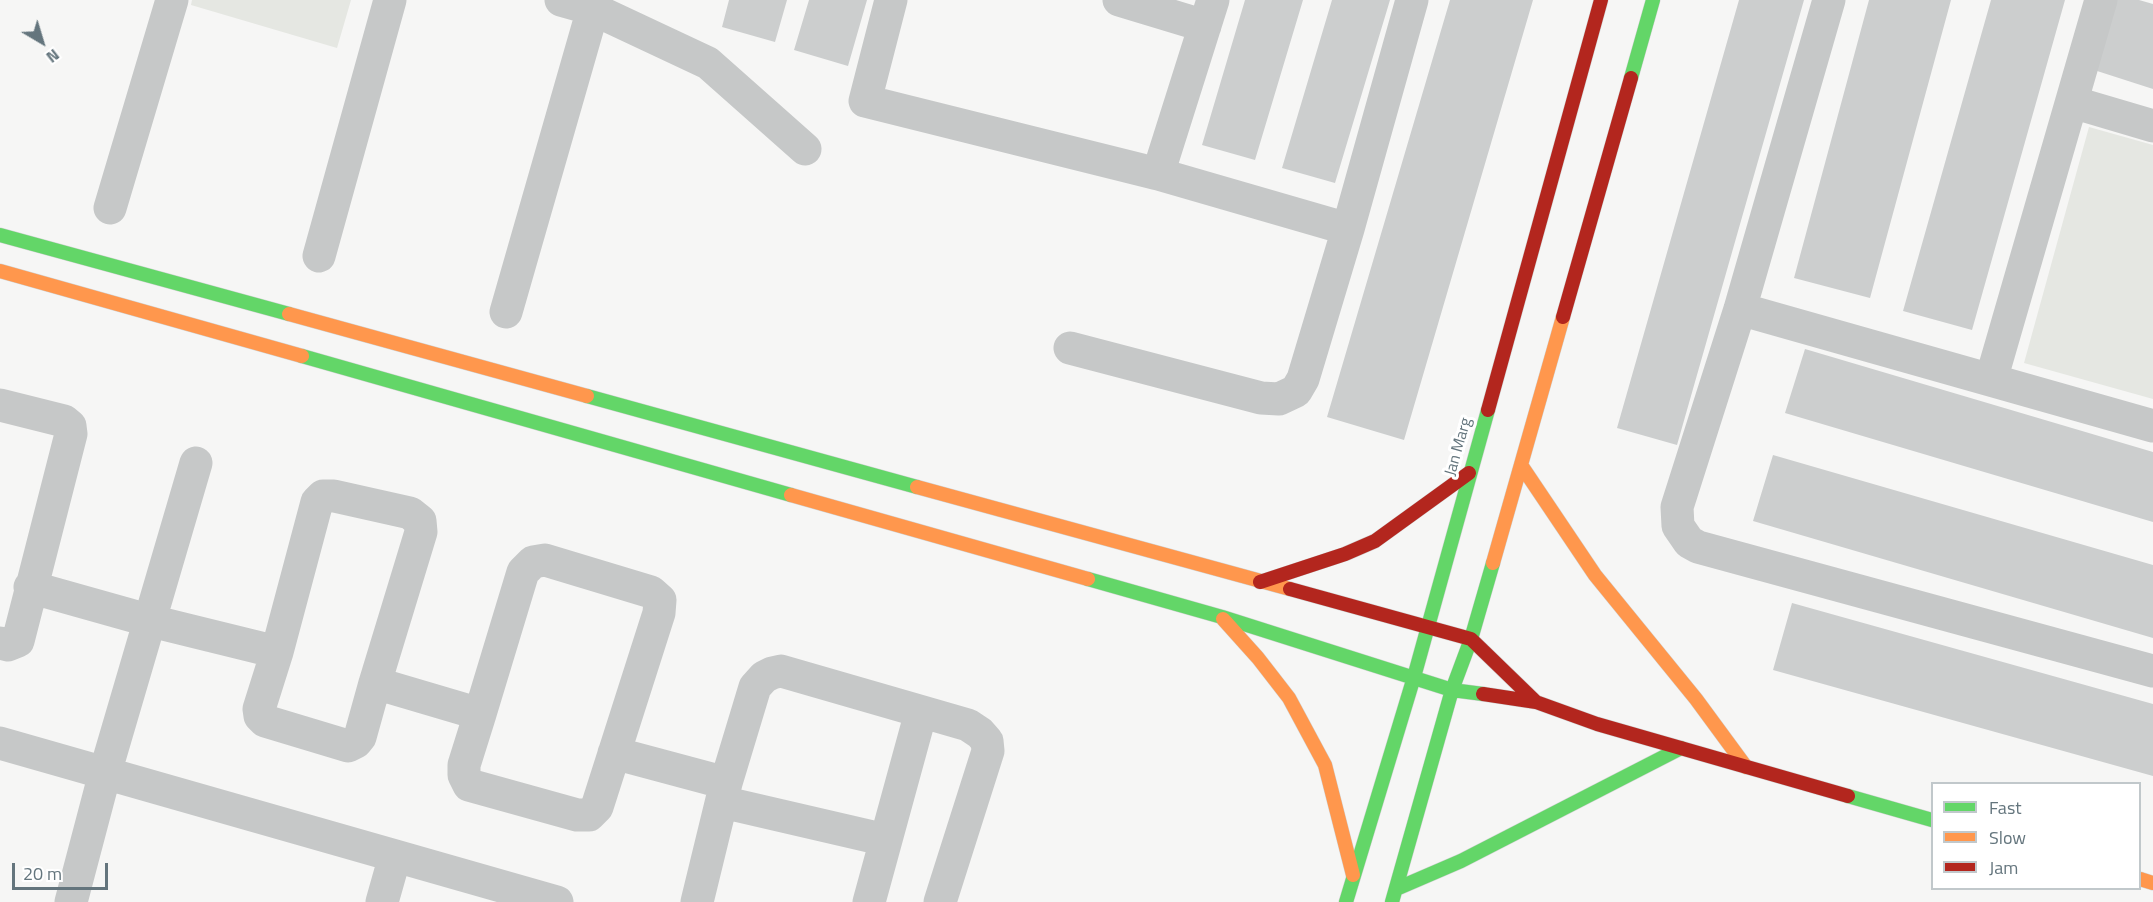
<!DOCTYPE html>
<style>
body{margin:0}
#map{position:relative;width:2153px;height:902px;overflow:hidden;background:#f6f6f5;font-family:"Titillium Web",sans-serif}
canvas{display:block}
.legend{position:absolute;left:1931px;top:782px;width:210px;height:108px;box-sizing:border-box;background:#fff;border:2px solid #c1c8cb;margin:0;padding:8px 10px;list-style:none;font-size:18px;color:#64757d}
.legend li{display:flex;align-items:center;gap:12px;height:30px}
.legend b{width:30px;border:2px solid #c1c8cb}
.north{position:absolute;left:12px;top:12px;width:60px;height:60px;-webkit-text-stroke:4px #fff;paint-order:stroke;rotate:142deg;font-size:16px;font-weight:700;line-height:24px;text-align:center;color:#64757d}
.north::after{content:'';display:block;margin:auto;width:21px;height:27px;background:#64757d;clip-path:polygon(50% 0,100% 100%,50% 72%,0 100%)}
.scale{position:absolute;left:12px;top:863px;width:96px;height:27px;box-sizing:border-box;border:3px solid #64757d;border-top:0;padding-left:8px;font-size:18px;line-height:21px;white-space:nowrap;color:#64757d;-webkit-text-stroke:4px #fff;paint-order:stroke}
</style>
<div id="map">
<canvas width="2153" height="902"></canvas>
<ul class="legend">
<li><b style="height:8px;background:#63d668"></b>Fast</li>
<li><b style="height:8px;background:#ff974d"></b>Slow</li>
<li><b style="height:8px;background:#b3261e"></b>Jam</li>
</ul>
<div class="north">N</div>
<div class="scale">20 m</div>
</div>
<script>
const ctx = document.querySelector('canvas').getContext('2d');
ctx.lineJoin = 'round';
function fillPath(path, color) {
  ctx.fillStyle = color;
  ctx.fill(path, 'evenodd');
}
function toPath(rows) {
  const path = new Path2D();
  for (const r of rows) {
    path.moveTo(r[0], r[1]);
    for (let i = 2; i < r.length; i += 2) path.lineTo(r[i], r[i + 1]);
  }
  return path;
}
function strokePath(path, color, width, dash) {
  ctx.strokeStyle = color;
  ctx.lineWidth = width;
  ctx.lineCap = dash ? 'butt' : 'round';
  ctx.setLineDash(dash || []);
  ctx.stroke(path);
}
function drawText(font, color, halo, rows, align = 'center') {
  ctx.font = font + ' "Titillium Web",sans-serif';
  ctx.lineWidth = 6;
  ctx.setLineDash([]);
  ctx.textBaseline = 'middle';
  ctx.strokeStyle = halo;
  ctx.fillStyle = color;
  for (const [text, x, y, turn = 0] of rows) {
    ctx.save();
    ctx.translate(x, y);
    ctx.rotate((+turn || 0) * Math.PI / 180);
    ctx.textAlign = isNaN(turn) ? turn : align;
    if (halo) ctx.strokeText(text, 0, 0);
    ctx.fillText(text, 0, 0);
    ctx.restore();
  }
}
fillPath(toPath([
 [192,0,351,0,337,48,191,5],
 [2089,127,2153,145,2153,399,2024,363]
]), '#e5e7e2');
fillPath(toPath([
 [729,0,787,0,775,42,722,27],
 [809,0,867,0,848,66,794,50],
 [1245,0,1303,0,1255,160,1202,145],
 [1332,0,1390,0,1335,183,1282,168],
 [1450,0,1533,0,1404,440,1327,417],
 [1739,0,1804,0,1677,445,1617,428],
 [1869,0,1951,0,1870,298,1794,278],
 [1991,0,2065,0,1972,330,1903,311],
 [2117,0,2139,0,2153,4,2153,89,2094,70],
 [1805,349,2153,452,2153,522,1785,413],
 [1773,455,2153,565,2153,638,1753,521],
 [1792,603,2153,704,2153,776,1773,670]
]), '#cccece');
const fast = toPath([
 [1631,78,1653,0],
 [0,235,289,314],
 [302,356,791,495],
 [587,396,917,487],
 [1088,579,1222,617,1452,690,1483,694],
 [1848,796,1932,820],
 [1396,889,1461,861,1681,748],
 [1346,902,1414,677,1488,410],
 [1392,902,1452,690,1471,639,1493,563]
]);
const slow = toPath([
 [0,271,302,356],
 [289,314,587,396],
 [1521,465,1595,575,1696,699,1746,767],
 [917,487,1290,589],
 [791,495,1088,579],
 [1493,563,1563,317],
 [1223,619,1258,658,1289,698,1325,765,1353,875],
 [2140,879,2153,883]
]);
const jam = toPath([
 [1563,317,1631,78],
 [1488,410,1601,0],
 [1260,582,1345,554,1375,541,1469,473],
 [1290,589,1471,639,1536,702],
 [1483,694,1536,702,1597,724,1848,796]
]);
strokePath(fast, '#d1d3d3', 15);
strokePath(slow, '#d1d3d3', 15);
strokePath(jam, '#d1d3d3', 15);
strokePath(toPath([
 [561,0,593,9,708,63,805,149],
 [891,0,865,101,1158,174,1348,229],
 [1119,0,1205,26],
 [1829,0,1740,309,1677,507,1678,526,1689,542,1698,547,2153,671],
 [2072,102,2153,126],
 [1158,174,1213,0],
 [110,208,172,0],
 [319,256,390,0],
 [1740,309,2153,426],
 [506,312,593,9],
 [1070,348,1261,398,1279,399,1296,391,1303,379,1348,229,1412,0],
 [1991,380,2101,0],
 [0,405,64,421,70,426,71,434,18,641,8,645,0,643],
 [30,587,151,621,277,652,317,502,323,496,334,496,410,513,420,521,421,532,375,683,360,737,356,742,348,746,265,721,260,716,259,709,277,652],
 [375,683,480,714,523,572,533,562,545,560,651,592,660,600,659,613,597,807,589,815,577,815,469,785,464,775,464,765,480,714],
 [0,743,557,902],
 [614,753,726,783],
 [722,802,886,840],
 [71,902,105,773,196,463],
 [382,902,395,856],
 [697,902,726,783,755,687,764,677,772,673,781,671,968,725,980,733,987,741,988,751,940,902],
 [869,902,921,712]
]), '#c6c8c8', 33);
strokePath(fast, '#63d668', 14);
strokePath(slow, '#ff974d', 14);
strokePath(jam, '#b3261e', 14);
drawText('16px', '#64757d', '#fff', [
 ["Jan Marg",1459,447,-74]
]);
</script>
